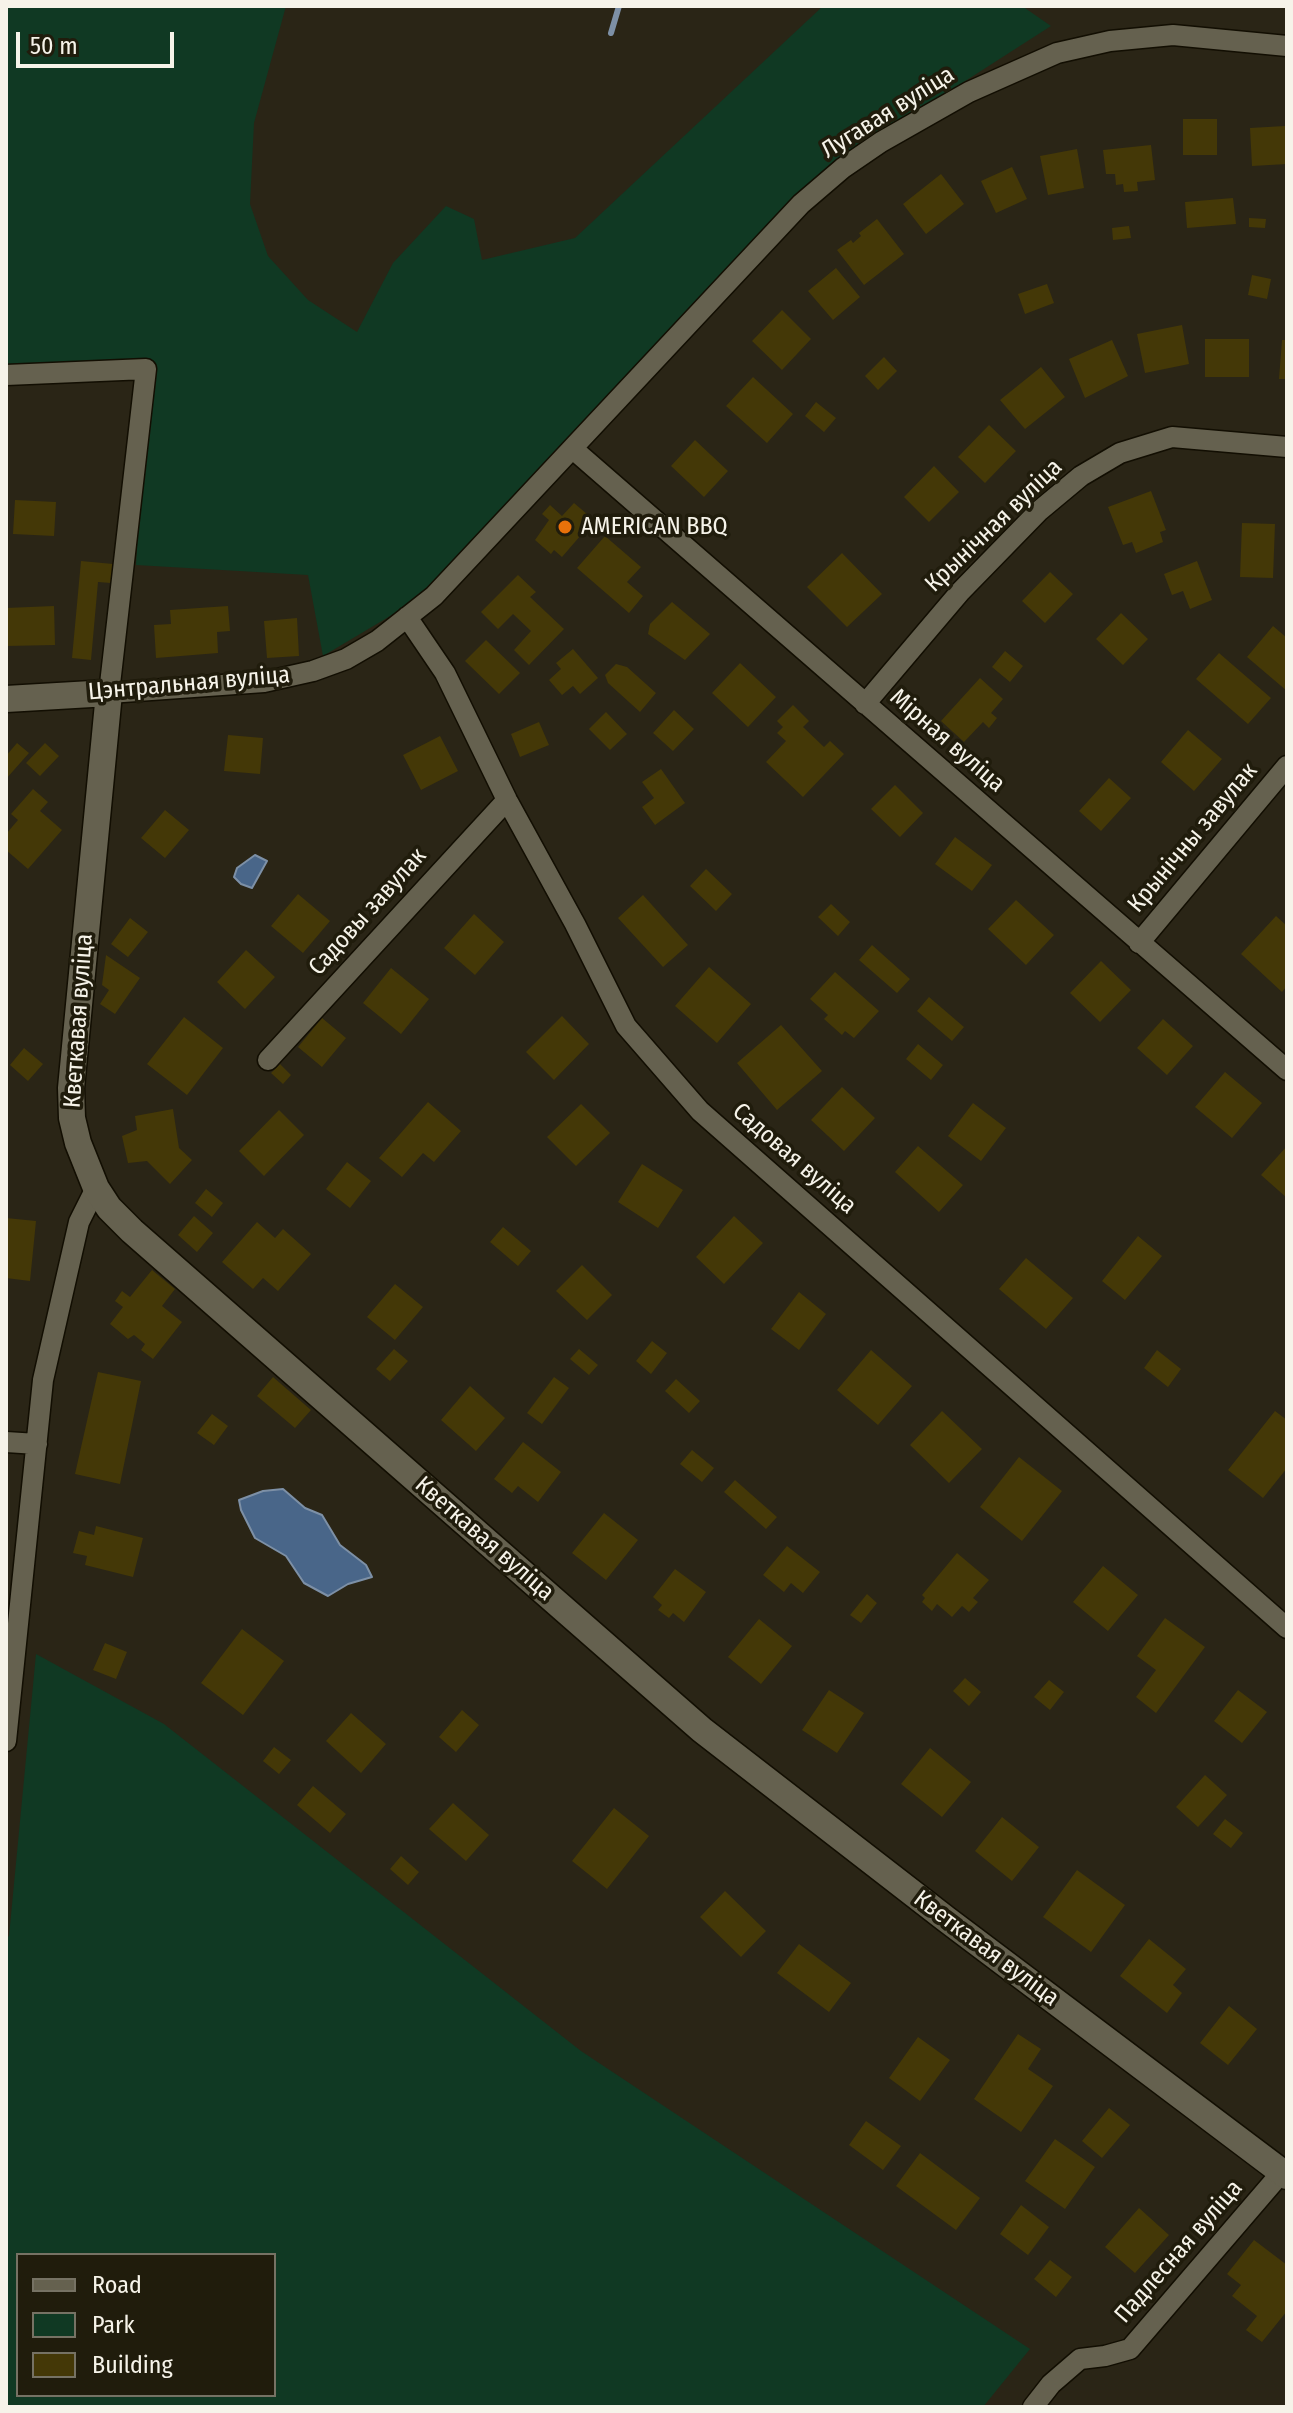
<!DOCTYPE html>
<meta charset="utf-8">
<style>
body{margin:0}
#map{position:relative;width:1293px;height:2413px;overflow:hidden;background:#2a2516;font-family:"Fira Sans Condensed",sans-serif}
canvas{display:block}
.frame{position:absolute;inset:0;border:8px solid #f6f3e9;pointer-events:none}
.legend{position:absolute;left:16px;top:2253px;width:260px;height:144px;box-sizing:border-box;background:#201c0c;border:2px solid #767264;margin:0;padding:10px 14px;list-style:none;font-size:24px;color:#f6f3e9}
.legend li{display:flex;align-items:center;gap:16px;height:40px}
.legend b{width:40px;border:2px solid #767264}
.scale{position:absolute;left:16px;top:32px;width:158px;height:36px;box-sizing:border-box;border:4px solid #f6f3e9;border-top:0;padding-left:10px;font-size:24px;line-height:28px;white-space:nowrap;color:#f6f3e9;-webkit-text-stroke:6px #201c0c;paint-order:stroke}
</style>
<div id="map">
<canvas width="1293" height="2413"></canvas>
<div class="frame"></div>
<ul class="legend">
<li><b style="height:10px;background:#65614f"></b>Road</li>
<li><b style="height:22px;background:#103923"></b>Park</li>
<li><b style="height:22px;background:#443807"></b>Building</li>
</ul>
<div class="scale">50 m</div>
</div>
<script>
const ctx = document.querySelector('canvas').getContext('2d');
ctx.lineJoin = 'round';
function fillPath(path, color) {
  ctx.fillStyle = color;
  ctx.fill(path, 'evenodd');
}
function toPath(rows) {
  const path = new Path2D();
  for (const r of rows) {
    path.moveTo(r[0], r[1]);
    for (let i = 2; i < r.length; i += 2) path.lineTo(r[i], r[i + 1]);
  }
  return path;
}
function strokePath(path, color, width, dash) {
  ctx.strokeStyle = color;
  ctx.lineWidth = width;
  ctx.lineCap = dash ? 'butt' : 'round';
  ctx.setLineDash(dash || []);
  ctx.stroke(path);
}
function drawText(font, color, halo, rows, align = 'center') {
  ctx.font = font + ' "Fira Sans Condensed",sans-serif';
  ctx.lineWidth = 7;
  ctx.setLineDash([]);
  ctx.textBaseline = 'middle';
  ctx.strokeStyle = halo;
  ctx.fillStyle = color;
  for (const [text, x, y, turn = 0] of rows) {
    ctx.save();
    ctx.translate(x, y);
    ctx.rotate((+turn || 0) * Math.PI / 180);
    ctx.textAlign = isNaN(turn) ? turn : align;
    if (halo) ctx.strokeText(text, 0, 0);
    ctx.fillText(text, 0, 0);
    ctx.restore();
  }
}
fillPath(toPath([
 [6,6,286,6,254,123,250,204,268,256,308,300,357,332,393,263,446,206,474,219,482,260,575,238,823,6,1022,6,1051,26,828,169,412,603,323,656,308,575,136,565,146,369,6,373],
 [36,1654,164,1724,581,2051,1030,2349,983,2407,6,2407,6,1938,9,1936],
 [18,2255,274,2255,274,2395,18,2395]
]), '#103923');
const water = toPath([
 [255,855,267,861,252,888,241,884,234,877,237,868,255,855],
 [283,1489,305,1508,322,1515,340,1545,366,1565,372,1577,348,1584,328,1596,304,1583,286,1556,255,1538,241,1510,239,1500,263,1491,283,1489]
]);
fillPath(water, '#496689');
strokePath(water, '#7d90a6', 2);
strokePath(toPath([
 [611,33,619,6]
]), '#7d90a6', 6);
fillPath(toPath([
 [1183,119,1217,119,1217,155,1183,155],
 [1285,126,1287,164,1252,166,1250,128],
 [1151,145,1155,180,1137,182,1138,191,1124,192,1123,184,1116,185,1115,174,1106,174,1103,150],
 [1077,149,1084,188,1048,195,1040,156],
 [1012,167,1027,199,996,213,981,181],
 [941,174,964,204,926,234,903,204],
 [1233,198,1236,224,1187,228,1185,202],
 [1249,218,1266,219,1265,228,1249,227],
 [877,219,904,254,864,285,837,250,851,240,853,243,861,236,859,233],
 [1129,226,1131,238,1113,240,1112,228],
 [836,268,860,297,833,320,808,291],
 [1252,275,1271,279,1267,299,1248,295],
 [1047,284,1054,303,1025,314,1018,294],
 [782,310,811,339,782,370,752,341],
 [1182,325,1189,364,1145,373,1137,334],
 [1205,339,1249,339,1249,377,1205,377],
 [1112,340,1128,376,1085,398,1069,359],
 [1282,340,1287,340,1287,379,1279,379],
 [884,357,897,371,878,390,865,376],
 [1041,367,1065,397,1025,429,1000,400],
 [753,377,793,414,767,443,726,406],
 [816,402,836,418,824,432,805,416],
 [989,425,1016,451,985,483,958,457],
 [695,440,728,471,704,497,671,466],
 [934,466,959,492,929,522,904,497],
 [1151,491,1166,530,1160,532,1163,542,1136,553,1132,542,1123,545,1108,507],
 [15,500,56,502,54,536,13,534],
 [574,503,594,520,562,557,554,550,551,554,535,540,549,520,542,514,550,505,562,516],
 [1242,523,1275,524,1273,578,1240,577],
 [605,536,641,567,627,582,643,596,629,613,577,568],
 [842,553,882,594,847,627,807,587],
 [81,561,113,564,111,583,98,582,91,660,72,658],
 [1197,561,1212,600,1190,609,1183,591,1172,595,1164,574],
 [1050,572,1073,594,1045,623,1022,601],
 [518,575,536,592,530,597,564,629,529,665,514,650,531,631,513,614,498,629,481,612],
 [672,602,710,634,685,660,648,634,650,624],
 [54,606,55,645,6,646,6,608],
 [228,606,230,631,217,632,218,653,156,658,154,625,171,624,170,610],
 [1121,613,1148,639,1123,665,1096,639],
 [297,618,299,656,267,658,264,621],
 [1273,626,1287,638,1287,691,1247,657],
 [486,640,520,673,499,694,465,661],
 [573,649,598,678,580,694,573,686,562,695,549,680,561,669,556,663],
 [1005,651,1023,666,1010,682,992,667],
 [1219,653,1271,698,1248,724,1196,679],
 [740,663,776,697,748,727,712,693],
 [616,664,627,667,656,693,640,712,608,683,605,675],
 [980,678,1003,699,991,713,997,718,989,728,983,722,964,742,941,721],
 [793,705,809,721,803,727,824,747,830,741,844,754,803,797,766,762,786,741,777,733,783,727,777,721],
 [674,710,694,729,673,751,653,733],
 [606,712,627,734,610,750,589,729],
 [539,722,549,745,520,757,511,734],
 [1188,730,1222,759,1194,791,1161,762],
 [228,735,263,738,260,774,224,771],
 [440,736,458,771,421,790,403,755],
 [17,743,29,753,6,779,6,756],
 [45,743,59,756,40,776,26,763],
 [661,769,685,803,655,825,642,807,654,798,642,782],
 [1109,778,1131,798,1101,831,1079,811],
 [895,785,923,813,900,837,871,809],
 [33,789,48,802,40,811,62,830,28,869,6,850,6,834,18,820,11,814],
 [165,810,189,830,165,858,141,838],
 [955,837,992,865,972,891,935,864],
 [706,869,732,894,716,911,690,886],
 [298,894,330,921,303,953,271,926],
 [643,895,688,945,663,967,618,918],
 [1016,900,1054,935,1026,965,988,929],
 [831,904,850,922,838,936,818,917],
 [474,914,504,942,475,975,444,948],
 [1276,916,1287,926,1287,986,1282,992,1241,954],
 [130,918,148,932,128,957,111,944],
 [872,945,910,979,897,993,859,960],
 [246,950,275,977,245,1009,217,982],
 [106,955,140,978,115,1014,100,1004,109,990,102,985],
 [1101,961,1131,990,1100,1022,1070,993],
 [709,967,751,1004,717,1043,675,1006],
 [391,968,429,999,401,1034,363,1003],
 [835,972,879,1011,854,1038,845,1031,842,1035,824,1019,828,1015,810,999],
 [929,997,964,1027,952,1041,917,1011],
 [562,1016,589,1044,554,1080,526,1052],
 [184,1017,223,1048,187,1095,147,1064],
 [322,1018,346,1038,322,1067,298,1047],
 [1163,1019,1193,1046,1167,1075,1137,1048],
 [781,1025,822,1071,777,1110,737,1063],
 [918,1044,943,1065,931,1080,906,1059],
 [24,1048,43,1064,28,1081,10,1065],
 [280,1064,291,1075,283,1084,271,1073],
 [1225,1072,1262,1103,1232,1138,1195,1107],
 [842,1087,875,1118,844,1151,811,1120],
 [428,1102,461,1131,434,1162,423,1153,402,1177,379,1158],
 [973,1103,1006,1128,981,1161,948,1136],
 [581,1104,610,1133,576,1166,547,1137],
 [173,1109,179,1148,192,1160,170,1184,147,1161,128,1163,122,1136,137,1130,135,1116],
 [279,1110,304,1135,264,1176,239,1151],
 [918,1146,963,1185,939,1212,895,1172],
 [1287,1146,1287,1198,1261,1175],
 [347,1162,371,1181,350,1208,326,1189],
 [642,1164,683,1190,658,1228,618,1202],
 [206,1189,223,1203,212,1217,195,1203],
 [194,1216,213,1233,197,1252,178,1235],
 [734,1216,763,1243,724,1284,696,1257],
 [6,1218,36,1221,30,1281,6,1278],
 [257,1222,275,1238,283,1229,311,1254,278,1291,263,1278,253,1289,222,1262],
 [503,1227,531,1251,518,1266,490,1242],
 [1138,1236,1162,1256,1125,1300,1102,1281],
 [1026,1258,1073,1298,1046,1329,999,1289],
 [582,1265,612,1295,587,1320,556,1291],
 [152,1270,175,1289,162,1306,182,1322,153,1359,141,1350,145,1344,134,1335,128,1339,110,1324,123,1307,115,1301,122,1291,130,1297],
 [395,1284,423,1307,395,1340,367,1317],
 [799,1292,826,1314,799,1350,771,1329],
 [652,1341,667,1353,651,1374,636,1361],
 [394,1349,408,1361,390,1381,376,1369],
 [579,1349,598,1365,589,1375,570,1359],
 [871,1350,912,1386,878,1425,837,1390],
 [1157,1350,1181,1369,1168,1387,1144,1368],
 [98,1372,141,1381,120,1484,75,1474],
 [273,1377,311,1410,295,1428,257,1396],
 [554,1377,569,1388,542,1424,527,1413],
 [676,1379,700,1401,689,1413,665,1391],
 [470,1386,505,1418,476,1451,441,1420],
 [942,1411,982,1449,949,1483,910,1445],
 [1275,1411,1287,1420,1287,1468,1263,1498,1228,1470],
 [212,1414,228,1426,214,1445,197,1433],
 [523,1442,561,1472,538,1502,518,1486,512,1493,494,1479],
 [692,1450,714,1468,702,1482,680,1464],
 [1019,1457,1062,1491,1022,1541,980,1507],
 [735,1480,777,1517,766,1529,724,1492],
 [604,1513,638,1540,606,1580,572,1553],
 [96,1526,143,1538,133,1577,85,1565,87,1556,73,1553,79,1531,94,1535],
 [787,1546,820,1572,803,1593,791,1583,784,1592,763,1575],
 [957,1553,989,1580,973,1598,978,1602,969,1612,962,1606,952,1617,937,1604,932,1611,922,1602,925,1598,922,1595],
 [1103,1566,1138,1595,1108,1631,1073,1602],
 [675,1569,706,1592,684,1622,673,1613,669,1618,658,1610,662,1605,653,1597],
 [867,1594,877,1603,861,1623,850,1615],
 [1165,1618,1205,1647,1156,1713,1136,1697,1156,1670,1137,1656],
 [759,1619,792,1646,761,1684,728,1657],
 [242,1629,284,1661,243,1715,201,1683],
 [105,1643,127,1652,116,1679,93,1670],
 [965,1678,981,1692,969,1706,953,1691],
 [1049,1680,1064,1692,1050,1710,1034,1697],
 [829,1690,864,1713,837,1753,802,1730],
 [1238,1690,1267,1712,1242,1743,1214,1721],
 [462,1710,479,1725,456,1752,439,1737],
 [351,1713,386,1744,361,1773,326,1741],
 [274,1747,291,1760,279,1774,263,1761],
 [930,1748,971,1782,942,1817,901,1784],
 [1205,1775,1227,1795,1198,1827,1176,1807],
 [313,1786,346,1814,330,1833,297,1805],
 [453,1803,489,1835,466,1861,429,1829],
 [614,1808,649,1836,607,1889,572,1861],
 [1002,1817,1039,1847,1012,1881,975,1851],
 [1225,1819,1243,1833,1231,1848,1213,1834],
 [401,1856,419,1872,408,1885,390,1869],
 [1077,1870,1125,1905,1091,1952,1043,1917],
 [725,1891,766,1931,741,1957,700,1917],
 [1149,1939,1186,1969,1173,1985,1182,1993,1167,2013,1120,1976],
 [799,1944,851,1983,829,2012,777,1973],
 [1229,2006,1257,2029,1228,2065,1200,2043],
 [1018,2034,1041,2049,1028,2069,1053,2086,1021,2132,974,2099],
 [918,2037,950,2060,920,2101,889,2078],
 [1109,2108,1130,2125,1102,2158,1082,2141],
 [866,2121,901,2146,883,2170,849,2145],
 [1055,2139,1095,2167,1065,2209,1025,2181],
 [920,2153,980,2198,956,2230,896,2186],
 [1021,2205,1049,2227,1028,2255,1000,2234],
 [1139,2208,1169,2235,1135,2273,1105,2247],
 [1254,2240,1287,2265,1287,2311,1262,2342,1246,2330,1257,2316,1232,2296,1241,2285,1227,2274],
 [1050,2260,1072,2277,1056,2297,1034,2279]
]), '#443807');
const minor = toPath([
 [6,375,146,369,109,693,264,682,313,671,346,659,377,641,434,596,801,204,843,168,881,142,969,92,1057,53,1110,41,1173,35,1287,46],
 [573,449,1287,1070],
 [407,617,445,673,507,800,575,924,626,1026,700,1111,1287,1628],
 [865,704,960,592,1039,511,1081,476,1120,453,1172,437,1287,447],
 [1139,943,1287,766],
 [268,1060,507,800],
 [6,1442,37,1444],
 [6,1741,43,1380,79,1222,96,1188],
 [1033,2407,1051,2384,1080,2359,1105,2356,1130,2349,1282,2172]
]);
const tertiary = toPath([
 [6,699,109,693,71,1088,72,1118,78,1143,96,1188,109,1208,132,1231,702,1730,946,1919,1287,2176]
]);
strokePath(minor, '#120e02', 23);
strokePath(tertiary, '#120e02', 29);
strokePath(minor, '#65614f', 20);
strokePath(tertiary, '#65614f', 26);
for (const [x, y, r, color] of [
 [565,527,8,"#e8710a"]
]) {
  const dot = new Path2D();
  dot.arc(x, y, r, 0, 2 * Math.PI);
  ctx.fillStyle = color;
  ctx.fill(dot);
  strokePath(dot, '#201c0c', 3);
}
drawText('24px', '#f6f3e9', '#201c0c', [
 ["Лугавая вуліца",888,113,-32],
 ["Крынічная вуліца",994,526,-44],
 ["Цэнтральная вуліца",189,684,-5],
 ["Мірная вуліца",947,741,41],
 ["Крынічны завулак",1193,838,-50],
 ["Садовы завулак",368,912,-48],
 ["Кветкавая вуліца",79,1021,-86],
 ["Садовая вуліца",794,1159,41],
 ["Кветкавая вуліца",484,1539,41],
 ["Кветкавая вуліца",986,1949,37],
 ["Падлесная вуліца",1179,2252,-49]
]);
drawText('24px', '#f6f3e9', '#201c0c', [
 ["AMERICAN BBQ",581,527]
], 'left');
</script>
